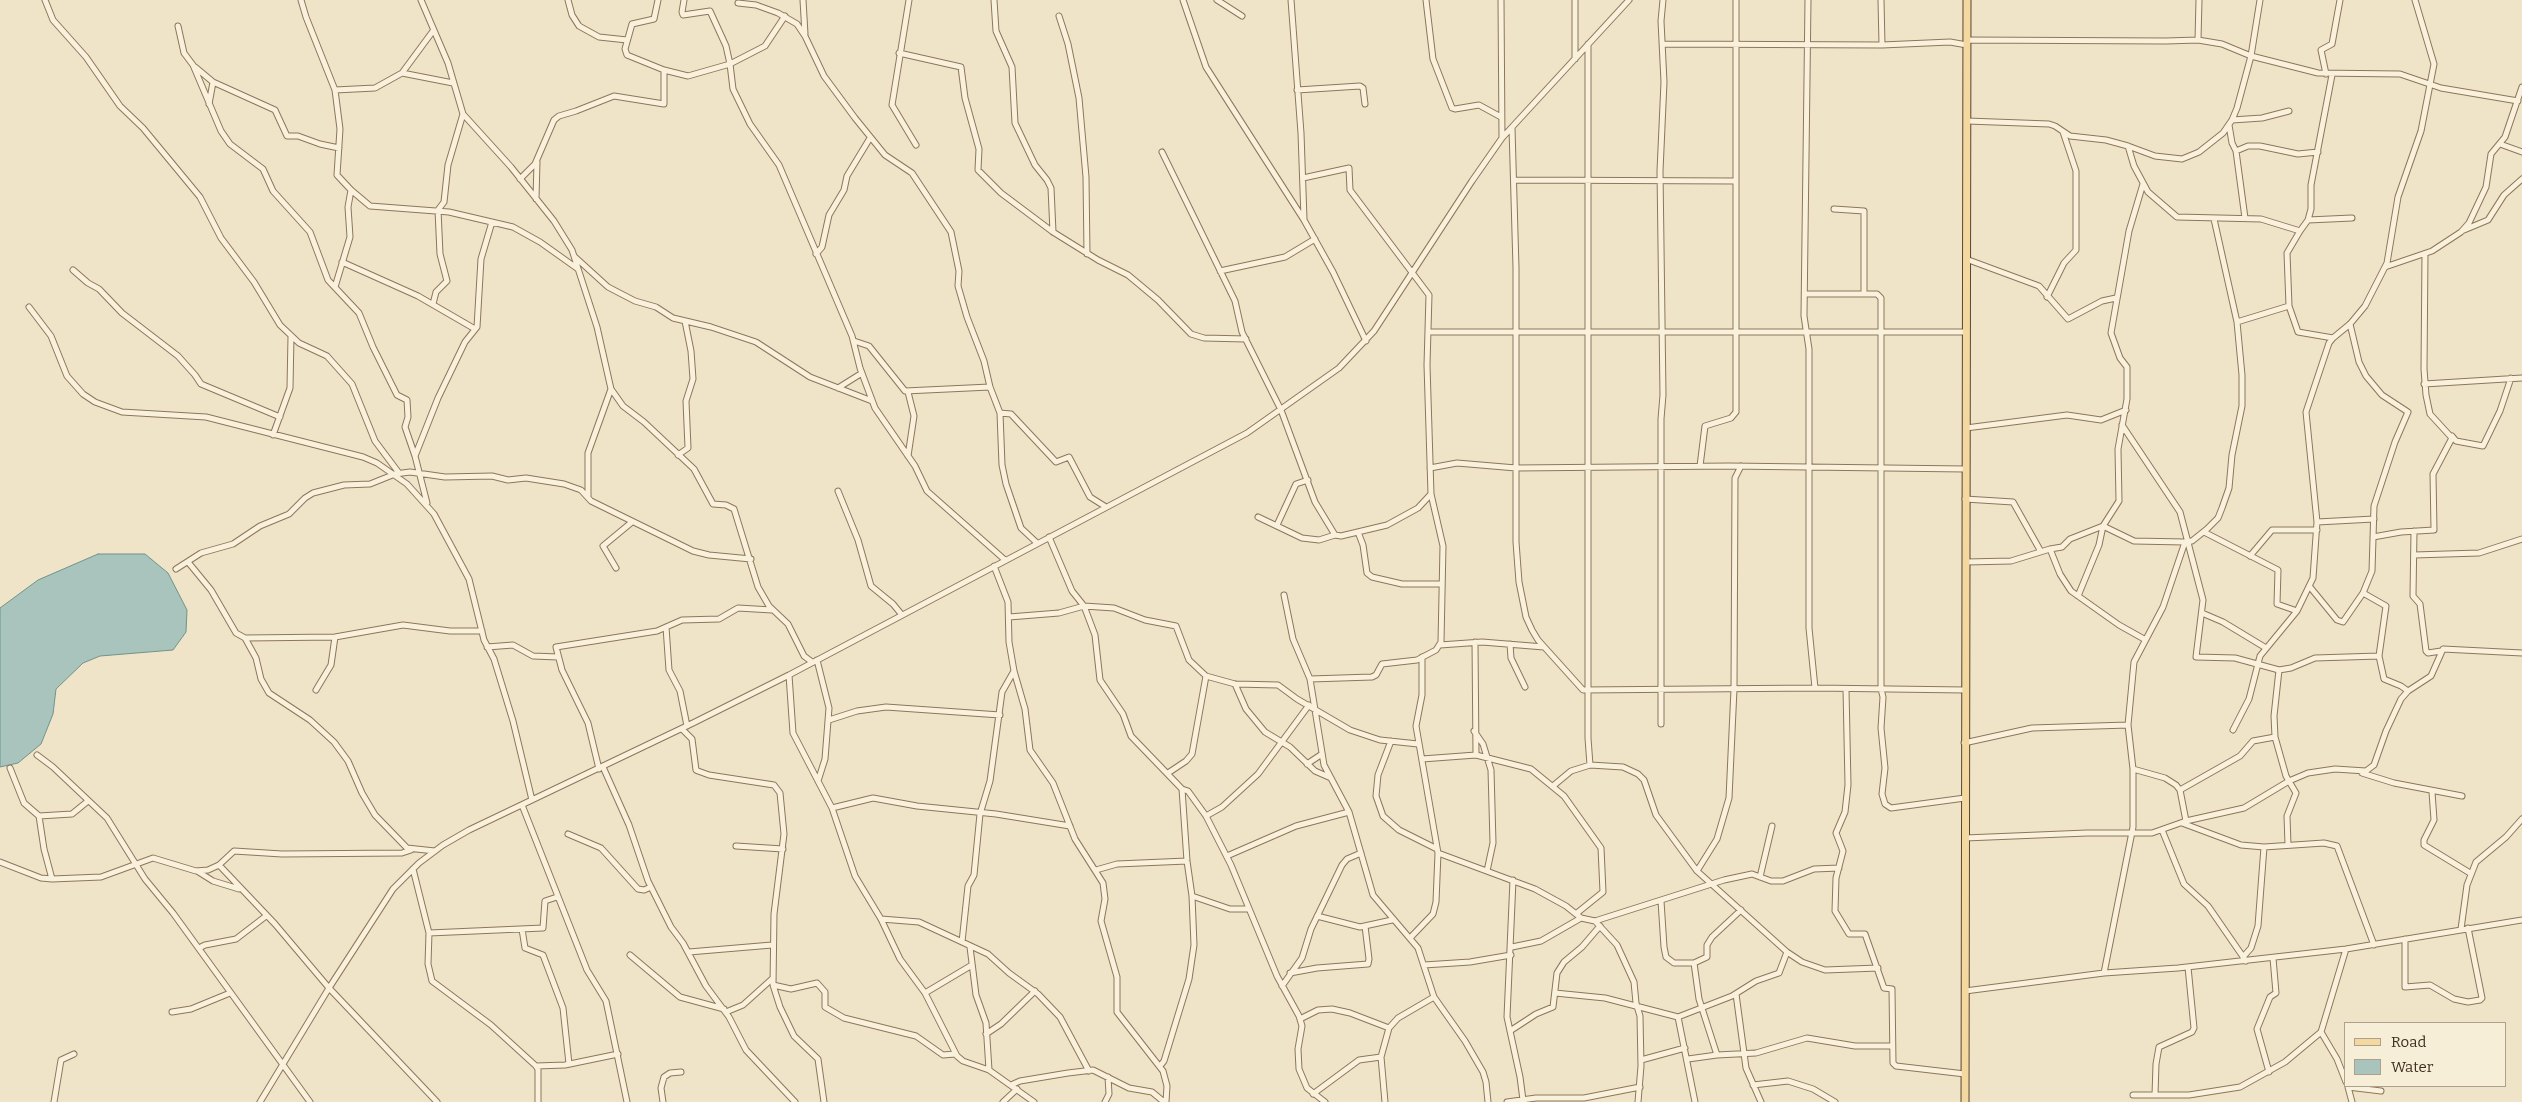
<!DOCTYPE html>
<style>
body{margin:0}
#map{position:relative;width:2522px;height:1102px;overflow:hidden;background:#f0e4c8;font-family:Bitter,serif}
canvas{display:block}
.legend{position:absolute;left:2344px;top:1022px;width:162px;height:65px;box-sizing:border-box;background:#f7eed8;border:1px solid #ada18e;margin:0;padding:6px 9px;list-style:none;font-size:15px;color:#3d2e20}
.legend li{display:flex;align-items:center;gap:10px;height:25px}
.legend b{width:25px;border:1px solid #ada18e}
</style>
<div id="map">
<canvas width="2522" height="1102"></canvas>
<ul class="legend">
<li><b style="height:6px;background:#f3d9a0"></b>Road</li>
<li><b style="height:14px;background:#a9c4bc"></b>Water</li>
</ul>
</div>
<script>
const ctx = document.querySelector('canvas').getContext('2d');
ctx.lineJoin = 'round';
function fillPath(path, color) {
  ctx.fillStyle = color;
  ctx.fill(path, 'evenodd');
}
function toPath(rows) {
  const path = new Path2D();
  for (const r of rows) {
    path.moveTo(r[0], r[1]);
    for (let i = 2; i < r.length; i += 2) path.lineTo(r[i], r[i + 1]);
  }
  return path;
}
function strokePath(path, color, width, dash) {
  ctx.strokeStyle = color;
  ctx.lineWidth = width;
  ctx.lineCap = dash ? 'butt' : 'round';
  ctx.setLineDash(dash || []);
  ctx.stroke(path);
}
const water = toPath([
 [98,554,145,554,168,573,187,610,186,632,173,650,100,656,83,663,56,689,53,714,41,744,18,763,0,767,0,608,38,580,98,554]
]);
fillPath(water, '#a9c4bc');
strokePath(water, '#6f938a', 1);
const minor = toPath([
 [45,0,53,20,86,57,120,106,143,128,200,197,221,238,254,282,280,325,299,343,327,356,352,384,375,441,399,473],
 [301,0,306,17,335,90,340,129,337,175,351,190,370,206,449,212,513,227,540,242,578,269],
 [421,0,448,63,463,114,511,167,554,221,572,250,597,327,611,389,623,406,644,422,694,469,713,504,726,505,734,509,758,587,769,606,788,624,804,656,812,662],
 [568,0,572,15,579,26,599,37,627,40],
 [658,0,654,19,632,24,625,49,627,55,664,70,688,76,730,64,765,46,785,16],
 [684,0,682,12,683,15,710,11,726,46,730,64,733,89,750,124,779,165,852,336,860,368,875,408,915,466,927,491,1005,560],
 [803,0,805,34],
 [909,0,892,105,916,145],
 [994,0,996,31,1012,67,1015,123,1035,165,1047,180,1051,188,1053,232],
 [1183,0,1206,67,1304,220,1333,272,1366,341],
 [1217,0,1242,16],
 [1291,0,1301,133,1304,219],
 [1426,0,1433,59,1452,108,1455,109,1479,105,1501,117],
 [1501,0,1502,138],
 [1808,0,1804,316,1809,349,1809,628,1815,688,1965,690],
 [738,3,756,5,778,13,797,24,805,36,824,76,855,118,885,155,912,173,951,232,959,271,958,286,967,317,984,361,990,387,1000,413,1002,465,1006,484,1021,528,1037,543],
 [1059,16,1068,44,1079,98,1086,177,1087,254],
 [178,26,184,53,193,65,221,131,230,144,263,169,273,191,310,232,328,280,359,313,373,347,397,395,407,400,408,417,405,427,415,456],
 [1967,40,2166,41,2198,40,2222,44,2251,56,2318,73,2400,74,2441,88,2518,101],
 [2198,40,2199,0],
 [1588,44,1588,738,1590,765],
 [1662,44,1882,45,1881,0],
 [1882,45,1950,42,1967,45],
 [899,53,961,67,965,98,979,149,978,170,1001,193,1053,232,1098,260,1128,275,1158,300,1191,334,1204,338,1246,339],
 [1575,59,1575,0],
 [195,67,213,82,275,110,287,136,298,136,320,144,339,148],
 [402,73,453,83],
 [2326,74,2321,50,2332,44,2340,0],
 [335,90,375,88,402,73,433,31],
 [1297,90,1360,86,1363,88,1365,104],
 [209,104,213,82],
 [2232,120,2262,118,2289,111],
 [1967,121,2049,124,2055,126,2070,136,2106,140,2128,146,2134,166,2148,192,2177,217,2261,219,2300,231,2308,220,2352,218],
 [2229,125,2232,143,2236,151,2245,218],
 [1512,128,1516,268,1516,542,1519,582,1526,617,1532,630,1538,640,1583,690,1815,688],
 [2500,144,2522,152],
 [2128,146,2155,156,2182,159,2199,152,2223,133,2232,120,2237,108,2251,56,2260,0],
 [2236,151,2248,146,2260,146,2298,154,2318,152],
 [1162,152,1235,301,1242,332,1281,410,1315,502,1335,535,1341,536,1387,525,1418,508,1431,494],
 [1303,178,1349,168,1350,190,1429,295,1427,365,1431,494,1443,546,1441,642,1436,650,1417,660,1382,664,1376,675,1372,677,1310,679],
 [520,179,535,164,554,120,559,116,576,111,614,96,664,104,664,70],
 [1515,180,1736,181],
 [536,199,537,161],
 [1834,209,1864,211,1864,294],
 [2308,220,2311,209,2311,185,2332,75],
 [2464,230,2488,220,2504,195,2522,179],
 [2300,231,2287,253,2289,306,2298,332,2333,338],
 [816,254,822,247,829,215,844,190,847,176,870,138],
 [575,257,608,287,635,301,656,307,673,318,711,327,756,342,810,377,872,401],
 [1966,259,2039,286,2068,319,2102,301,2116,298],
 [342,262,418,296,475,329],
 [2385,267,2432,251,2461,232,2469,223,2486,187,2491,154,2505,137,2522,87],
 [73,270,88,283,99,289,122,313,178,356,195,375,201,384,280,417],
 [1220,271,1285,257,1315,239],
 [335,287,350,237,348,207,351,190],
 [1805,294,1877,294,1881,298,1881,689,1883,697,1881,728,1885,768,1882,794,1885,804,1891,808,1965,798],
 [2047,297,2064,263,2076,250,2076,171,2063,132],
 [433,304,436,292,447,281,440,254,438,210,444,202,448,165,463,114],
 [29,307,51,336,67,376,83,394,95,402,122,412,206,417,363,457,377,463,407,484,434,514,469,579,484,640,494,659,513,721,532,800],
 [2237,322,2289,306],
 [2350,324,2359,362,2366,376,2382,395,2408,412,2395,442,2374,506,2372,571,2363,593,2386,606,2379,656,2384,679,2401,686,2408,691],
 [1429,332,1965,332],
 [854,341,869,346,905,391,990,387],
 [2424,384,2522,378],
 [838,388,862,373],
 [1000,413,1011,414,1056,462,1069,457,1090,497,1106,507],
 [2122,425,2180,512,2203,600,2196,657,2235,658,2279,670,2291,668,2315,658,2379,656],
 [1966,428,2067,415,2101,420,2126,410],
 [273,435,290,388,291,336],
 [2452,436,2456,441,2483,446,2500,411,2511,378],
 [678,455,688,448,686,401,693,379,691,351,685,321],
 [908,456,914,416,908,392],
 [1700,466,1705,426,1731,418,1736,412,1736,0],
 [1430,468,1457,463,1516,468,1729,466,1965,469],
 [838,491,858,540,871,586,893,604,902,615],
 [588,497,588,453,611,389],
 [1965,499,2013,502,2040,550],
 [427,503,415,456,438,398,465,342,477,327,481,259,492,222],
 [1258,517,1302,538,1319,540,1335,535],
 [2317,522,2374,519],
 [1277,525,1296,484,1308,480],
 [2414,531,2413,596,2420,604,2426,651,2428,653,2441,651],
 [1358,532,1363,545,1367,573,1372,577,1402,584,1442,584],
 [2204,532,2278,570,2277,604,2297,611],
 [1049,537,1072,591,1084,606,1114,608,1145,620,1176,626,1189,660,1206,676,1235,684,1278,685,1297,699,1350,730,1380,740,1418,744],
 [2373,537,2401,532,2434,530,2433,474,2452,438,2430,414,2426,395,2424,369,2425,254],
 [2050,549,2062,547,2070,539,2103,526,2119,501,2118,449,2127,399,2127,367,2120,358,2111,333,2129,231,2143,184],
 [2414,555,2479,553,2522,539],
 [2250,556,2272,530,2317,530],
 [188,562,211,590,236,633,245,638,335,637,403,625,450,631,482,631],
 [1966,562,2011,561,2050,549,2060,574,2071,591,2119,625,2144,639],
 [994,566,1008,602,1009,642,1014,671,1025,709,1030,750,1053,783,1075,839,1103,883,1105,899,1101,921,1117,977,1117,1012,1163,1071,1167,1086,1166,1102],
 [616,568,603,546,632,522],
 [176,569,201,553,233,544,260,526,289,514,305,498,313,493,344,485,370,484,395,474,410,472,445,477,492,476,508,480,526,478,564,484,581,490,591,501,693,551,709,555,751,559],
 [2310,587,2337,620,2343,622,2363,593],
 [1284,595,1293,639,1310,679,1324,765,1349,812,1373,895,1418,948,1434,997,1465,1041,1483,1072,1486,1082,1488,1102],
 [2078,596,2099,545,2103,526,2134,541,2185,542],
 [2202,613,2223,622,2266,648],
 [1009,617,1059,613,1084,606,1095,635,1100,680,1123,714,1131,736,1182,789,1188,791,1206,816,1231,865,1277,976,1299,1016,1302,1026,1298,1049,1299,1069,1307,1088,1325,1102],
 [666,627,669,670,680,691,687,726],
 [245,638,256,658,261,679,269,693,310,720,334,742,348,761,362,793,375,815,407,848,435,851],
 [1475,642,1476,755],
 [1510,644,1511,658,1525,687],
 [1440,645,1482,642,1544,647],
 [487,647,513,645,533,656,558,657],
 [817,660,829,708,825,759,818,781],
 [2279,670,2274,716,2275,737,2286,776,2296,793,2287,816,2288,845],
 [789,675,793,733,832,808,855,876,881,919,900,959,925,993,957,1056,963,1061,989,1070,1034,1102],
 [1235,684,1246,709,1265,732,1290,747,1315,771,1331,778],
 [1846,689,1848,785,1845,812,1836,833,1843,851,1836,878,1835,911,1849,934,1865,934,1884,988,1892,989,1893,1063,1896,1066,1965,1074],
 [316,690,331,665,335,637],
 [829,720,857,711,886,707,1000,715],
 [1661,724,1661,419,1663,395,1660,171,1664,82,1661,21,1663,0],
 [682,729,692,739,696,770,698,771,709,775,774,785,780,793,784,834,774,914,773,985,780,1007,794,1036,818,1059,824,1102],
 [2233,730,2249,699,2260,656,2297,611,2313,578,2317,522,2306,412,2329,343,2333,338,2350,324,2365,306,2387,263,2398,197,2421,131,2434,64,2415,0],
 [1474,731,1483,744,1491,770,1493,843,1487,871],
 [1391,741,1378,775,1376,796,1383,816,1399,830,1437,849],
 [1964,743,2032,728,2128,725],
 [37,755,53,767,107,818,145,879,173,913,310,1102],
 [1422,759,1476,755,1531,769,1564,796,1601,848,1603,892,1577,913],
 [1307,764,1322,754],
 [603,767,629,825,648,881,671,927,683,943,706,986,729,1017,746,1050,795,1102],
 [10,768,24,803,39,816,44,849,52,879],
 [599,769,588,723,562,670,556,647,657,631,682,620,719,619,738,608,772,610],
 [2133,769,2165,778,2176,785,2180,790,2186,821],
 [1168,773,1186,761,1192,754,1206,676],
 [2362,773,2394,783,2462,796],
 [1553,786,1571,771,1590,765,1623,767,1638,774,1644,780,1656,815,1697,871,1787,952,1802,962,1825,970,1878,968],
 [1182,789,1187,861,1192,896,1230,909,1248,909],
 [2180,790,2240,756,2253,741,2275,737],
 [2432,792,2434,820,2424,840,2424,845,2470,873],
 [522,805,587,970,606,1001,627,1102],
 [832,808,873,798,917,806,996,814,1070,826],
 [39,816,72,814,88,801],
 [1206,816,1222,807,1258,774,1309,705],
 [2182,823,2241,845,2264,847,2324,843,2337,846,2374,945],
 [2162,830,2184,884,2208,906,2246,961],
 [568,834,601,848,638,889,644,890,651,887],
 [1965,838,2087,833,2152,833,2186,821,2244,808,2289,781,2308,773,2335,769,2366,771,2374,765,2386,731,2401,699,2408,691,2431,676,2443,649,2522,653],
 [736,846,783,849],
 [1438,853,1535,889,1566,906,1581,918,1595,921,1724,880,1752,874,1771,881,1783,881,1814,869,1839,868],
 [1227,856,1296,826,1349,812],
 [0,862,41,878,52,879,101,877,153,858,196,871,208,870,219,865,234,851,282,854,402,853,411,850],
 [219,865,275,924,329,988,437,1102],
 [413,869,429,933,428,964,432,981,491,1025,536,1066,538,1069,538,1102],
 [1096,870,1117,864,1187,861],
 [197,871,213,881,239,889],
 [1697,871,1717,839,1729,798,1734,689,1735,478,1741,466],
 [1760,877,1772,826],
 [1513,880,1507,1017,1520,1077,1523,1100],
 [1661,901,1664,947,1666,957,1674,963,1694,963,1707,957,1707,945,1712,937,1741,910],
 [1317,916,1360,927,1392,920],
 [881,919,919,922,988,954,1009,973,1038,994,1060,1017,1089,1071],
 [1595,921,1617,945,1634,982,1636,1003,1640,1016,1641,1066,1638,1102],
 [522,929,525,948,543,955,563,1008,569,1064],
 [2461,929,2467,885,2476,862,2506,837,2522,819],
 [429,933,543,928,545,901,557,897],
 [1411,937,1433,914,1436,902,1438,853,1416,726,1422,695,1422,657],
 [2405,939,2405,987,2430,985,2454,999,2468,1002,2480,1000,2482,998,2468,928],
 [962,942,968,886,974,875,980,814,990,781,1002,692,1014,671],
 [970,947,976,995,986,1023,989,1070],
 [1512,947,1541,941,1581,918],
 [199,948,205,945,236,939,266,916],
 [689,952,772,945],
 [630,955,680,997,724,1009],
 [2243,957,2251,948,2258,926,2264,847],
 [1694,963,1699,999,1717,1055],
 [1424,965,1470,962,1511,955],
 [1290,973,1317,968,1368,964,1369,959,1365,926],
 [2104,973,2133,827,2133,769,2128,725,2134,662,2163,607,2185,542,2192,541,2207,529,2218,518,2222,508,2229,488,2232,455,2242,406,2242,375,2237,322,2214,219],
 [773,985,791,989,817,983,825,992,825,1007,844,1018,916,1036,943,1055,955,1054],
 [1282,986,1302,958,1311,929,1342,865,1347,859,1361,853],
 [1965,991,2104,973,2178,968,2346,949,2522,920],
 [925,993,972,965],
 [1555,993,1605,998,1678,1017,1732,996,1756,981,1779,973,1787,952],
 [1736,994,1746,1068,1761,1102],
 [172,1012,191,1009,230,993],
 [726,1012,743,1005,773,978],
 [1678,1017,1695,1102],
 [1300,1019,1318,1010,1332,1009,1350,1013,1389,1028],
 [1510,1031,1536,1014,1553,1007,1557,973,1564,962,1582,947,1600,926],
 [2321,1032,2346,949],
 [986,1034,1001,1024,1035,991],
 [1688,1059,1717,1055,1756,1053,1807,1038,1855,1046,1891,1046],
 [1641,1060,1685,1048],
 [536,1066,565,1065,618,1054],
 [1160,1066,1164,1061,1189,979,1194,945,1192,896],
 [2269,1072,2257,1029,2270,997,2276,993,2273,958],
 [1011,1085,1020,1081,1068,1073,1093,1070,1129,1088,1152,1092,1164,1102],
 [1753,1085,1788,1081,1813,1089,1835,1102],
 [1313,1094,1359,1060,1381,1057],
 [2133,1095,2189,1095,2240,1087,2285,1062,2321,1032,2337,1059,2346,1082],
 [2155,1095,2156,1064,2159,1047,2192,1032,2194,1028,2188,967],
 [54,1102,61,1060,74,1054],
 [260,1102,329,988,393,889,419,863,443,845,469,830,693,723,789,675,1247,433,1339,368,1374,331,1472,181,1502,138,1629,0],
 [663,1102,661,1088,664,1077,670,1073,681,1072],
 [1003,1102,1017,1089],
 [1105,1102,1109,1094,1108,1077],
 [1385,1102,1381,1057,1389,1028,1398,1018,1434,997],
 [1507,1102,1536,1098,1584,1098,1640,1087],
 [2352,1102,2348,1087,2381,1091]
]);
const major = toPath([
 [1965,1102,1967,0]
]);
strokePath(minor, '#8d765c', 7);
strokePath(major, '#5b4430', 9);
strokePath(minor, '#faf1dc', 5);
strokePath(major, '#f3d9a0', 7);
</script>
